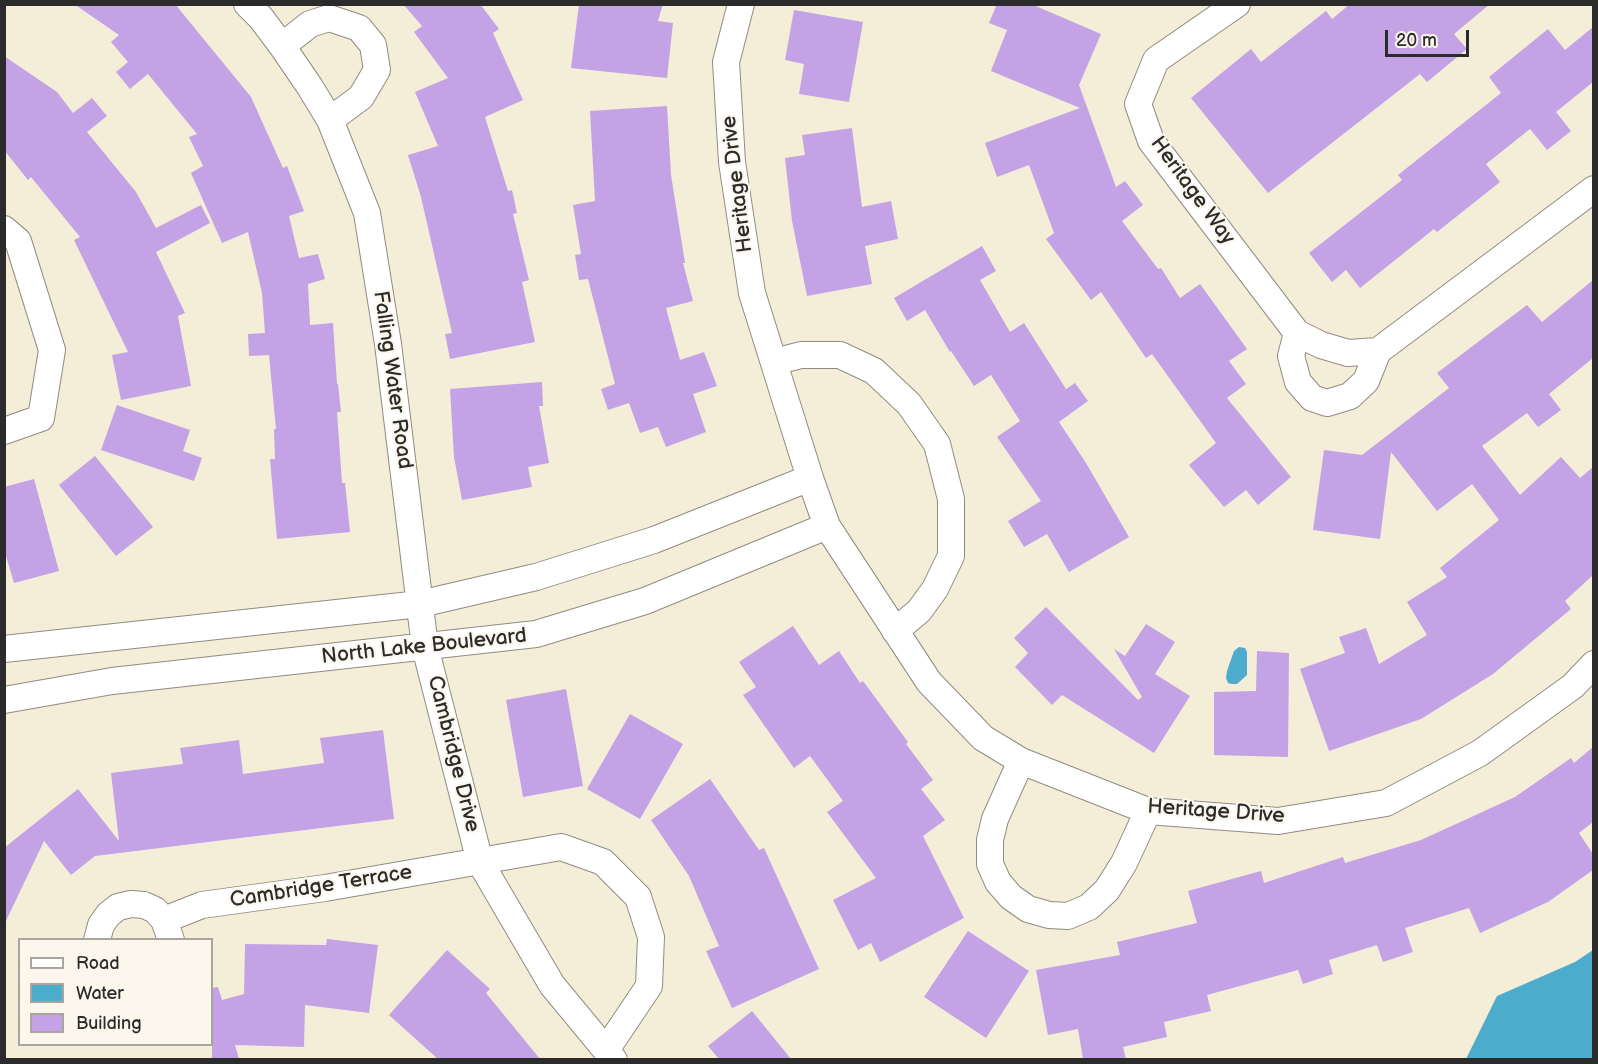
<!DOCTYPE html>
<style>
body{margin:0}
#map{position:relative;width:1598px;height:1064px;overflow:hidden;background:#f4edd8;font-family:"Balsamiq Sans",sans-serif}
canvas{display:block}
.frame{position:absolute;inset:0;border:6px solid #2b2b2b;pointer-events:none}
.legend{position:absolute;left:18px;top:938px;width:195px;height:108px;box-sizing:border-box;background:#fbf7ec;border:2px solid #a8a59f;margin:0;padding:8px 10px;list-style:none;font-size:18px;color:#2b2b2b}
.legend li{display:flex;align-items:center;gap:12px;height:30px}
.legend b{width:30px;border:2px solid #a8a59f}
.scale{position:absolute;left:1385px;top:30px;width:84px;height:27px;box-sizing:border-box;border:3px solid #2b2b2b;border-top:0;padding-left:8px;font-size:18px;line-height:21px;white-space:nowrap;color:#2b2b2b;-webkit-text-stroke:4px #fbf7ec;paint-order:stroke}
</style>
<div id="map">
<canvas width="1598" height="1064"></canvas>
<div class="frame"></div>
<ul class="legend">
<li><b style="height:8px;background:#fff"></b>Road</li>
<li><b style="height:16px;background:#4dabcc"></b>Water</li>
<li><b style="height:16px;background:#c3a3e5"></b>Building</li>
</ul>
<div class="scale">20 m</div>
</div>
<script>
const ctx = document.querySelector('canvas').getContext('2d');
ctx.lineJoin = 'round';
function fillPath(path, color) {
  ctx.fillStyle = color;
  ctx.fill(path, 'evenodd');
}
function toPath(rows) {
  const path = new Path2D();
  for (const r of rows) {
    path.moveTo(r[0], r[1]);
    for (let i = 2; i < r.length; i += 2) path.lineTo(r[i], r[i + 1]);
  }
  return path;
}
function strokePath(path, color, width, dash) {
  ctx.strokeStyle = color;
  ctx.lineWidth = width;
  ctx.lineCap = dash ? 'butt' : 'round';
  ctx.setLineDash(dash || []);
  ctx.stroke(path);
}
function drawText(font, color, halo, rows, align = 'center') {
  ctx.font = font + ' "Balsamiq Sans",sans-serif';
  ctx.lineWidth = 4.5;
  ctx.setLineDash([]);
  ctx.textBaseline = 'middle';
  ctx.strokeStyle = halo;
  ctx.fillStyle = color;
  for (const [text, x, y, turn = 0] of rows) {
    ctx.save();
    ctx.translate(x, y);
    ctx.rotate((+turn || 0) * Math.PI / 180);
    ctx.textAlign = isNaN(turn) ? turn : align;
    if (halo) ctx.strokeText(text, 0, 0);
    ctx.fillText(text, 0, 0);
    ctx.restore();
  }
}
fillPath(toPath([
 [1239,647,1245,648,1247,652,1247,675,1237,684,1232,684,1228,683,1226,678,1227,671,1234,651],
 [1593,950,1593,1059,1466,1059,1497,996,1575,962]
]), '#4dabcc');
fillPath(toPath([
 [74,4,175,4,251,97,283,168,287,166,304,211,289,216,299,258,318,254,325,279,308,284,310,325,333,323,337,384,338,384,341,412,337,412,342,483,345,483,350,532,277,539,270,459,275,459,274,429,276,429,269,355,249,356,248,334,265,333,262,293,248,232,222,243,191,173,203,166,189,137,197,134,148,74,130,89,116,72,128,62,111,42,119,35],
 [403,4,480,4,499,29,493,33,523,100,485,117,508,191,512,190,517,213,513,214,529,280,522,282,535,342,450,359,445,334,452,333,421,197,408,155,438,146,415,92,448,78,414,32,422,26],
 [579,4,663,4,658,21,673,23,667,78,571,68],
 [997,4,1031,4,1101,34,1079,85,1116,187,1125,181,1143,205,1122,221,1158,269,1161,268,1180,298,1200,284,1247,349,1229,361,1246,384,1227,398,1291,477,1258,505,1246,490,1224,507,1189,465,1216,443,1152,354,1146,358,1101,292,1091,300,1046,239,1054,233,1029,165,997,177,985,143,1080,108,991,71,1007,30,989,23],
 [1350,4,1490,4,1454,34,1467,49,1427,82,1420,74,1268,193,1191,98,1251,49,1261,62,1326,11,1332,19],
 [794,10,863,22,849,102,799,94,804,64,785,60],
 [1593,27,1593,82,1556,112,1571,131,1547,150,1530,129,1486,164,1500,182,1437,232,1434,229,1360,288,1346,270,1332,282,1309,253,1402,180,1398,175,1501,93,1489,77,1548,29,1565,50],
 [4,56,57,92,73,113,92,98,107,116,87,132,136,192,156,228,201,205,210,223,156,252,185,313,178,316,191,386,121,400,112,355,128,352,74,240,80,237,31,177,28,180,4,150],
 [667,106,671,175,685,263,683,263,693,301,666,308,680,360,704,352,717,386,693,394,706,432,666,447,658,427,640,433,629,403,608,410,601,389,615,384,588,279,579,280,575,255,581,254,573,205,595,201,590,111],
 [852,128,862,207,891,201,898,239,865,246,872,284,807,296,792,221,785,158,805,155,802,135],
 [982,246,996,271,980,280,1010,332,1024,323,1066,389,1075,383,1088,401,1059,422,1086,463,1129,537,1069,572,1047,534,1024,547,1008,521,1041,501,997,437,1020,421,991,375,974,386,951,351,950,352,925,310,907,321,894,298],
 [1593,280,1593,358,1549,394,1561,410,1538,427,1527,413,1482,446,1520,495,1561,457,1580,478,1593,467,1593,575,1565,601,1571,609,1493,674,1421,719,1329,751,1300,669,1345,653,1339,637,1366,628,1379,664,1427,635,1407,602,1447,577,1440,568,1499,520,1472,484,1437,511,1391,452,1380,539,1313,530,1324,450,1362,455,1449,388,1437,373,1527,305,1542,322],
 [542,382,543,406,539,406,549,463,528,467,532,487,462,500,454,457,450,389],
 [117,405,190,430,183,451,202,458,194,481,101,450],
 [95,456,153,527,116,556,59,485],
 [34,479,59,571,14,583,4,549,4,487],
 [1046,607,1138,700,1142,697,1114,649,1125,656,1146,624,1175,642,1155,674,1190,696,1154,753,1062,695,1052,705,1015,667,1028,653,1014,638],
 [793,626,819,665,839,651,860,683,863,681,908,742,906,744,933,780,921,789,945,820,923,836,964,918,880,962,871,943,858,950,833,900,876,878,827,812,843,801,810,756,794,768,743,695,756,687,739,662],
 [1257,651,1289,653,1288,757,1214,755,1214,692,1256,691],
 [566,689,583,786,523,797,506,700],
 [630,714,683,744,640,819,587,789],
 [383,730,394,819,95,856,71,875,44,841,4,925,4,848,78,789,119,841,111,773,183,764,180,748,239,740,243,774,324,763,320,738],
 [1593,747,1593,822,1579,833,1593,854,1593,870,1548,902,1480,933,1469,908,1405,928,1413,952,1383,962,1377,945,1329,960,1333,974,1303,984,1298,970,1207,995,1211,1011,1164,1022,1167,1037,1123,1047,1126,1059,1083,1059,1078,1029,1048,1035,1036,970,1120,955,1117,942,1197,923,1188,891,1261,871,1264,883,1343,857,1345,863,1421,840,1515,797,1571,758,1574,763],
 [710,779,759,850,764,848,819,969,732,1008,706,951,719,946,689,876,651,820],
 [968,931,1029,971,986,1038,924,997],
 [327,939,378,945,369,1013,305,1005,304,1047,235,1045,239,1059,212,1059,212,988,218,987,222,1000,244,994,245,944,326,945],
 [447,950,490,989,486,993,540,1059,438,1059,389,1015],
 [752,1011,791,1059,719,1059,708,1046]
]), '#c3a3e5');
const minor = toPath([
 [247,4,261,18,282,46,310,87,330,120,367,213,388,344,425,647,480,862,552,985,614,1060],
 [741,4,726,62,732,162,752,293,810,478,827,526,929,682,983,738,1021,761,1148,811,1278,821,1386,803,1480,753,1573,686,1594,664],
 [1237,4,1156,60,1138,104,1151,141,1297,333,1321,345,1348,353,1378,351,1594,189],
 [282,46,310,24,329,18,359,28,373,45,377,70,361,97,330,120],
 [4,229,18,241,52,350,41,418,4,431],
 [1297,333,1291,356,1298,382,1312,398,1327,403,1350,396,1366,381,1378,351],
 [774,362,801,355,840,355,874,371,909,404,937,444,951,499,951,556,935,589,919,611,895,631],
 [4,649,420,604,536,577,654,540,810,478],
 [4,700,112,681,536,634,645,601,827,526],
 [1021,761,995,819,990,840,990,864,998,882,1011,897,1028,909,1049,915,1068,916,1089,907,1107,890,1124,863,1148,811],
 [164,920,202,905,325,888,561,847,603,862,638,897,651,937,649,986,606,1050],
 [97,940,101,925,108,915,118,907,131,904,144,905,155,910,164,920,171,940]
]);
strokePath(minor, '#908c82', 28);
strokePath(minor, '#fff', 26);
drawText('21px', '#2b2b2b', '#fbf7ec', [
 ["Heritage Drive",738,184,-97],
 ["Heritage Way",1192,191,54],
 ["Falling Water Road",392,380,82],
 ["North Lake Boulevard",424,647,-6],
 ["Cambridge Drive",453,754,76],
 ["Heritage Drive",1216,812,4],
 ["Cambridge Terrace",321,887,-9]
]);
</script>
